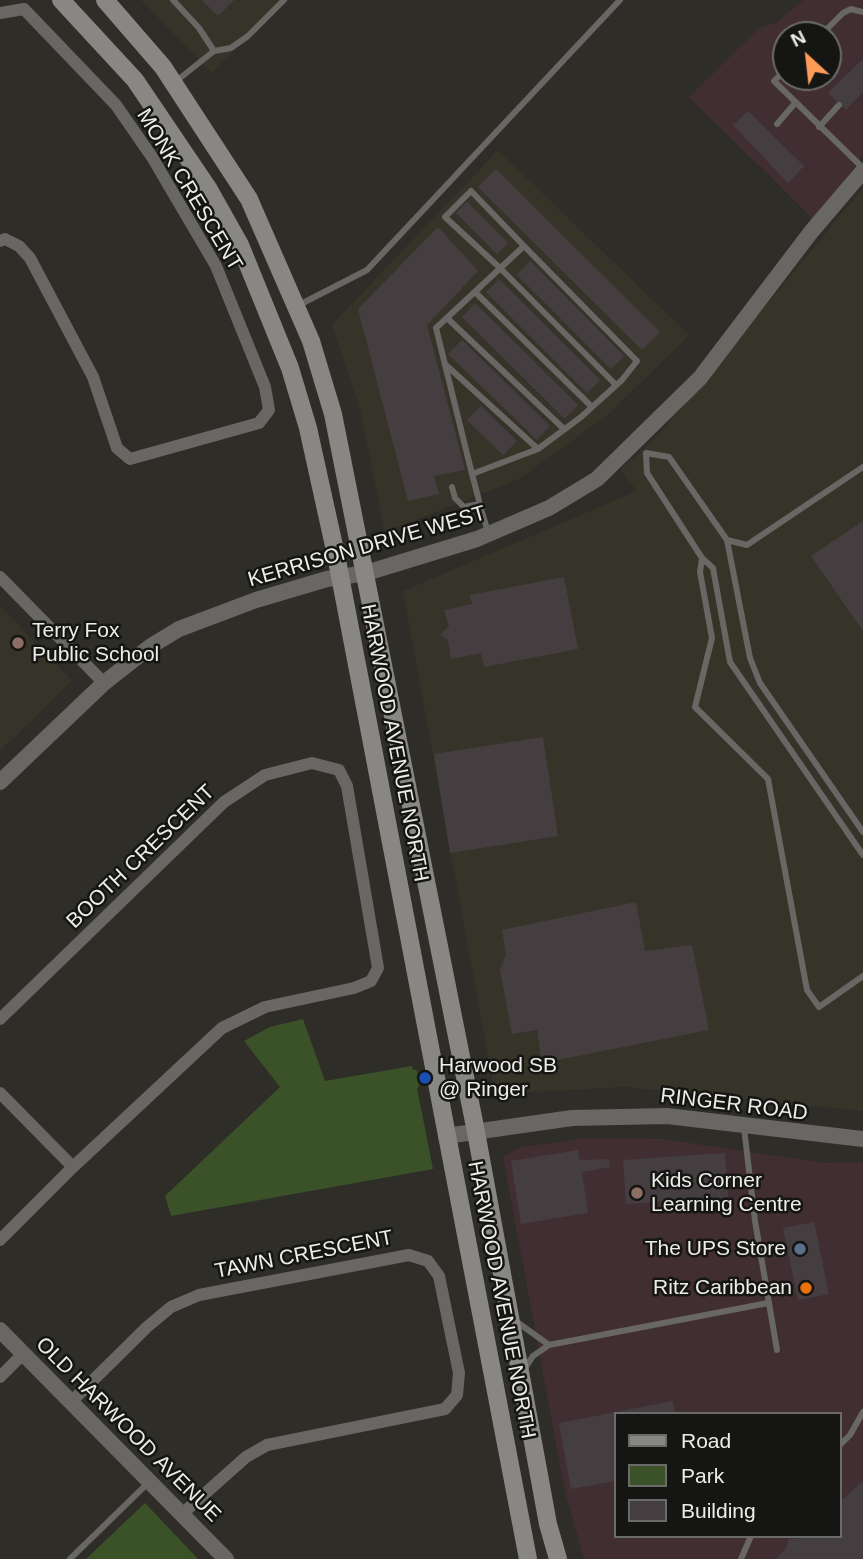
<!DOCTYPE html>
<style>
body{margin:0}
#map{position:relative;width:863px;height:1559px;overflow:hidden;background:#2e2d28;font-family:Helvetica,sans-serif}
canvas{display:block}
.legend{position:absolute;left:614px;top:1412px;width:228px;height:126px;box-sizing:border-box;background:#151513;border:2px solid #6b6b69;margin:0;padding:9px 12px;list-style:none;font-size:21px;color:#edece9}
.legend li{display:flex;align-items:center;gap:14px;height:35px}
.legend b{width:35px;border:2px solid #6b6b69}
.north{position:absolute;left:772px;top:21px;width:70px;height:70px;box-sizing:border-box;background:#151513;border:2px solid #6b6b69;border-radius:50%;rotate:333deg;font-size:19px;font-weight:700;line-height:28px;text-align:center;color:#edece9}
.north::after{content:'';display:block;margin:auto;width:24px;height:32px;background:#fe9c57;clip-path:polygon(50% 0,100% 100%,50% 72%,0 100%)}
</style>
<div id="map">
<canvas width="863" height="1559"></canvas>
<ul class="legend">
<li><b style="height:9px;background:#898783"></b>Road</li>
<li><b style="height:19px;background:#3b5229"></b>Park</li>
<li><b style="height:19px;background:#443e41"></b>Building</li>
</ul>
<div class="north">N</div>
</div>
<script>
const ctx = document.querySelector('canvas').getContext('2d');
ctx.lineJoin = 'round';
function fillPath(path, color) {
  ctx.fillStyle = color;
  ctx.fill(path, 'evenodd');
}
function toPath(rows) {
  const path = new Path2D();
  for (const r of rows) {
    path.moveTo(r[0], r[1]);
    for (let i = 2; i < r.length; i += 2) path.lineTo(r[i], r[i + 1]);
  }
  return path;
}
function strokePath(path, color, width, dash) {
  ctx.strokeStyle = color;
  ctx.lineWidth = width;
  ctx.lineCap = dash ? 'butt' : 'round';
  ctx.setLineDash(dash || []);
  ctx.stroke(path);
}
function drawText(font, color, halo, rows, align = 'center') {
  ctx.font = font + ' Helvetica,sans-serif';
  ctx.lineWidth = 5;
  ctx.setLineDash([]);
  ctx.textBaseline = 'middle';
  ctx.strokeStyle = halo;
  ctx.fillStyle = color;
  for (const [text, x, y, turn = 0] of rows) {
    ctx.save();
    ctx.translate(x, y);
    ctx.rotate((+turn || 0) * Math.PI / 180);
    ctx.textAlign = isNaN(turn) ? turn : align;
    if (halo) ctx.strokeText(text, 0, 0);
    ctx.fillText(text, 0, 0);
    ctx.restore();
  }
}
fillPath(toPath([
 [803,0,863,0,863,156,814,220,689,97,759,28,776,23],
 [786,35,828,35,828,77,786,77],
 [588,1138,663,1139,824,1163,863,1162,863,1559,584,1559,565,1492,503,1157,521,1147],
 [616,1414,840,1414,840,1536,616,1536]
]), '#412e33');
fillPath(toPath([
 [141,0,281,0,212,73],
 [498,150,689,335,609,414,519,479,385,532,359,405,332,325],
 [863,188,863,1111,625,1087,495,1094,403,591,637,491,620,470,656,438],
 [0,606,72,681,0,751]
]), '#363429');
fillPath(toPath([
 [303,1019,325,1081,412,1066,413,1070,417,1070,419,1087,417,1088,433,1169,171,1216,165,1196,280,1087,244,1041,270,1027],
 [145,1503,198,1559,86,1559]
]), '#3b5229');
fillPath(toPath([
 [202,0,234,0,218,16],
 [863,59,863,92,846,110,828,93],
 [748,111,804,166,788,183,733,125],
 [496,169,660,332,642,350,478,187],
 [467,202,508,243,497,254,456,213],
 [438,227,478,271,427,325,465,470,434,476,439,494,408,501,358,309],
 [530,261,624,356,611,369,517,275],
 [499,279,600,380,587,393,486,292],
 [475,303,578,405,565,419,462,317],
 [462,340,550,426,537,440,448,354],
 [481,406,517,441,503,455,467,420],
 [863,521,863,631,811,556],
 [564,577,578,649,484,667,481,653,451,659,448,640,440,635,449,626,444,610,472,604,470,595],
 [543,737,558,836,450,853,434,754],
 [636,902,645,951,692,945,709,1030,542,1063,537,1030,512,1034,500,969,506,955,502,930],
 [578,1150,580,1160,609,1159,610,1167,582,1172,588,1213,521,1224,511,1161],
 [725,1153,728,1197,626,1204,623,1160],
 [814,1222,829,1294,798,1300,783,1228],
 [673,1401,675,1414,616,1414,616,1481,571,1489,559,1423],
 [863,1481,863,1559,776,1559,786,1548,789,1539,840,1536,840,1502]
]), '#443e41');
strokePath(toPath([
 [173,0,199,28,214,51,175,82],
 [821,35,843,13,851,9,863,12],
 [214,51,231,48,248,36,284,0],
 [786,69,774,81,863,168],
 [777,124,796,102],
 [819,127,839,105],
 [524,246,471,191,445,217,500,268,616,385],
 [475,292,592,407],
 [299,305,367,270,620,0],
 [447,318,564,429],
 [446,365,538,449],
 [863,467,747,545,727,540,669,457,646,453,647,473,702,558,713,568,730,662,863,855],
 [472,474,538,449,581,417,622,380,637,361,524,246,436,328,472,474,482,512,488,532],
 [452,487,455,498,464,507,479,504],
 [727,540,750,658,760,683,863,832],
 [702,558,700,572,712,638,695,707,768,779,807,990,819,1007,863,976],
 [744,1128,755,1221,777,1350],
 [517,1322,549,1345],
 [523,1371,533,1356,549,1345,768,1303],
 [840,1445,850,1435,863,1412],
 [70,1559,148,1483],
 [741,1559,751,1536]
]), '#686764', 6);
strokePath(toPath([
 [0,13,24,9,116,105,152,157,216,266,265,387,269,410,259,423,130,459,117,448,93,377,30,258,19,246,5,239,0,241],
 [0,577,104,683],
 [0,1019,224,802,265,775,312,763,339,770,347,786,378,968,371,981,354,988,265,1007,222,1028,73,1167,0,1093],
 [0,1240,73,1167],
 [0,1377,23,1354],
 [71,1402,147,1327,171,1307,199,1295,409,1255,428,1261,439,1276,459,1373,457,1395,445,1409,267,1445,246,1457,182,1514]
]), '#686764', 12);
strokePath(toPath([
 [0,782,104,683,151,646,179,629,256,600,327,579,366,573,477,539,549,508,597,479,700,378,811,232,863,171],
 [446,1136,572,1118,667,1116,863,1139],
 [0,1330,226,1559]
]), '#686764', 16);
strokePath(toPath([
 [61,0,135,80,208,188,240,245,290,368,308,428,336,555,528,1559],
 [105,0,163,67,249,199,311,341,333,414,476,1132,548,1524,558,1559]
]), '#898783', 18);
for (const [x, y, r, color] of [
 [18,643,7,"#8d6e63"],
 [425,1078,7,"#1a4fb4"],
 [637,1193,7,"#8d6e63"],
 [800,1249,7,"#5c6f8a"],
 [806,1288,7,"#e8710a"]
]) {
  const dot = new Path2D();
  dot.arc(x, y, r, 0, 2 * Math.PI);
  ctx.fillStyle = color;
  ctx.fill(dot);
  strokePath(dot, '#151513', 2.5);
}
drawText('21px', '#edece9', '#151513', [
 ["MONK CRESCENT",189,190,59],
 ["KERRISON DRIVE WEST",367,547,-16],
 ["HARWOOD AVENUE NORTH",394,743,79],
 ["BOOTH CRESCENT",141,857,-44],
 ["RINGER ROAD",734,1105,7],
 ["TAWN CRESCENT",304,1255,-11],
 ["HARWOOD AVENUE NORTH",501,1300,79],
 ["OLD HARWOOD AVENUE",128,1430,45]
]);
drawText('21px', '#edece9', '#151513', [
 ["Terry Fox",32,631],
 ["Public School",32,655],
 ["Harwood SB",439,1066],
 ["@ Ringer",439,1090],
 ["Kids Corner",651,1181],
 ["Learning Centre",651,1205],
 ["The UPS Store",786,1249,"right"],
 ["Ritz Caribbean",792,1288,"right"]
], 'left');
</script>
